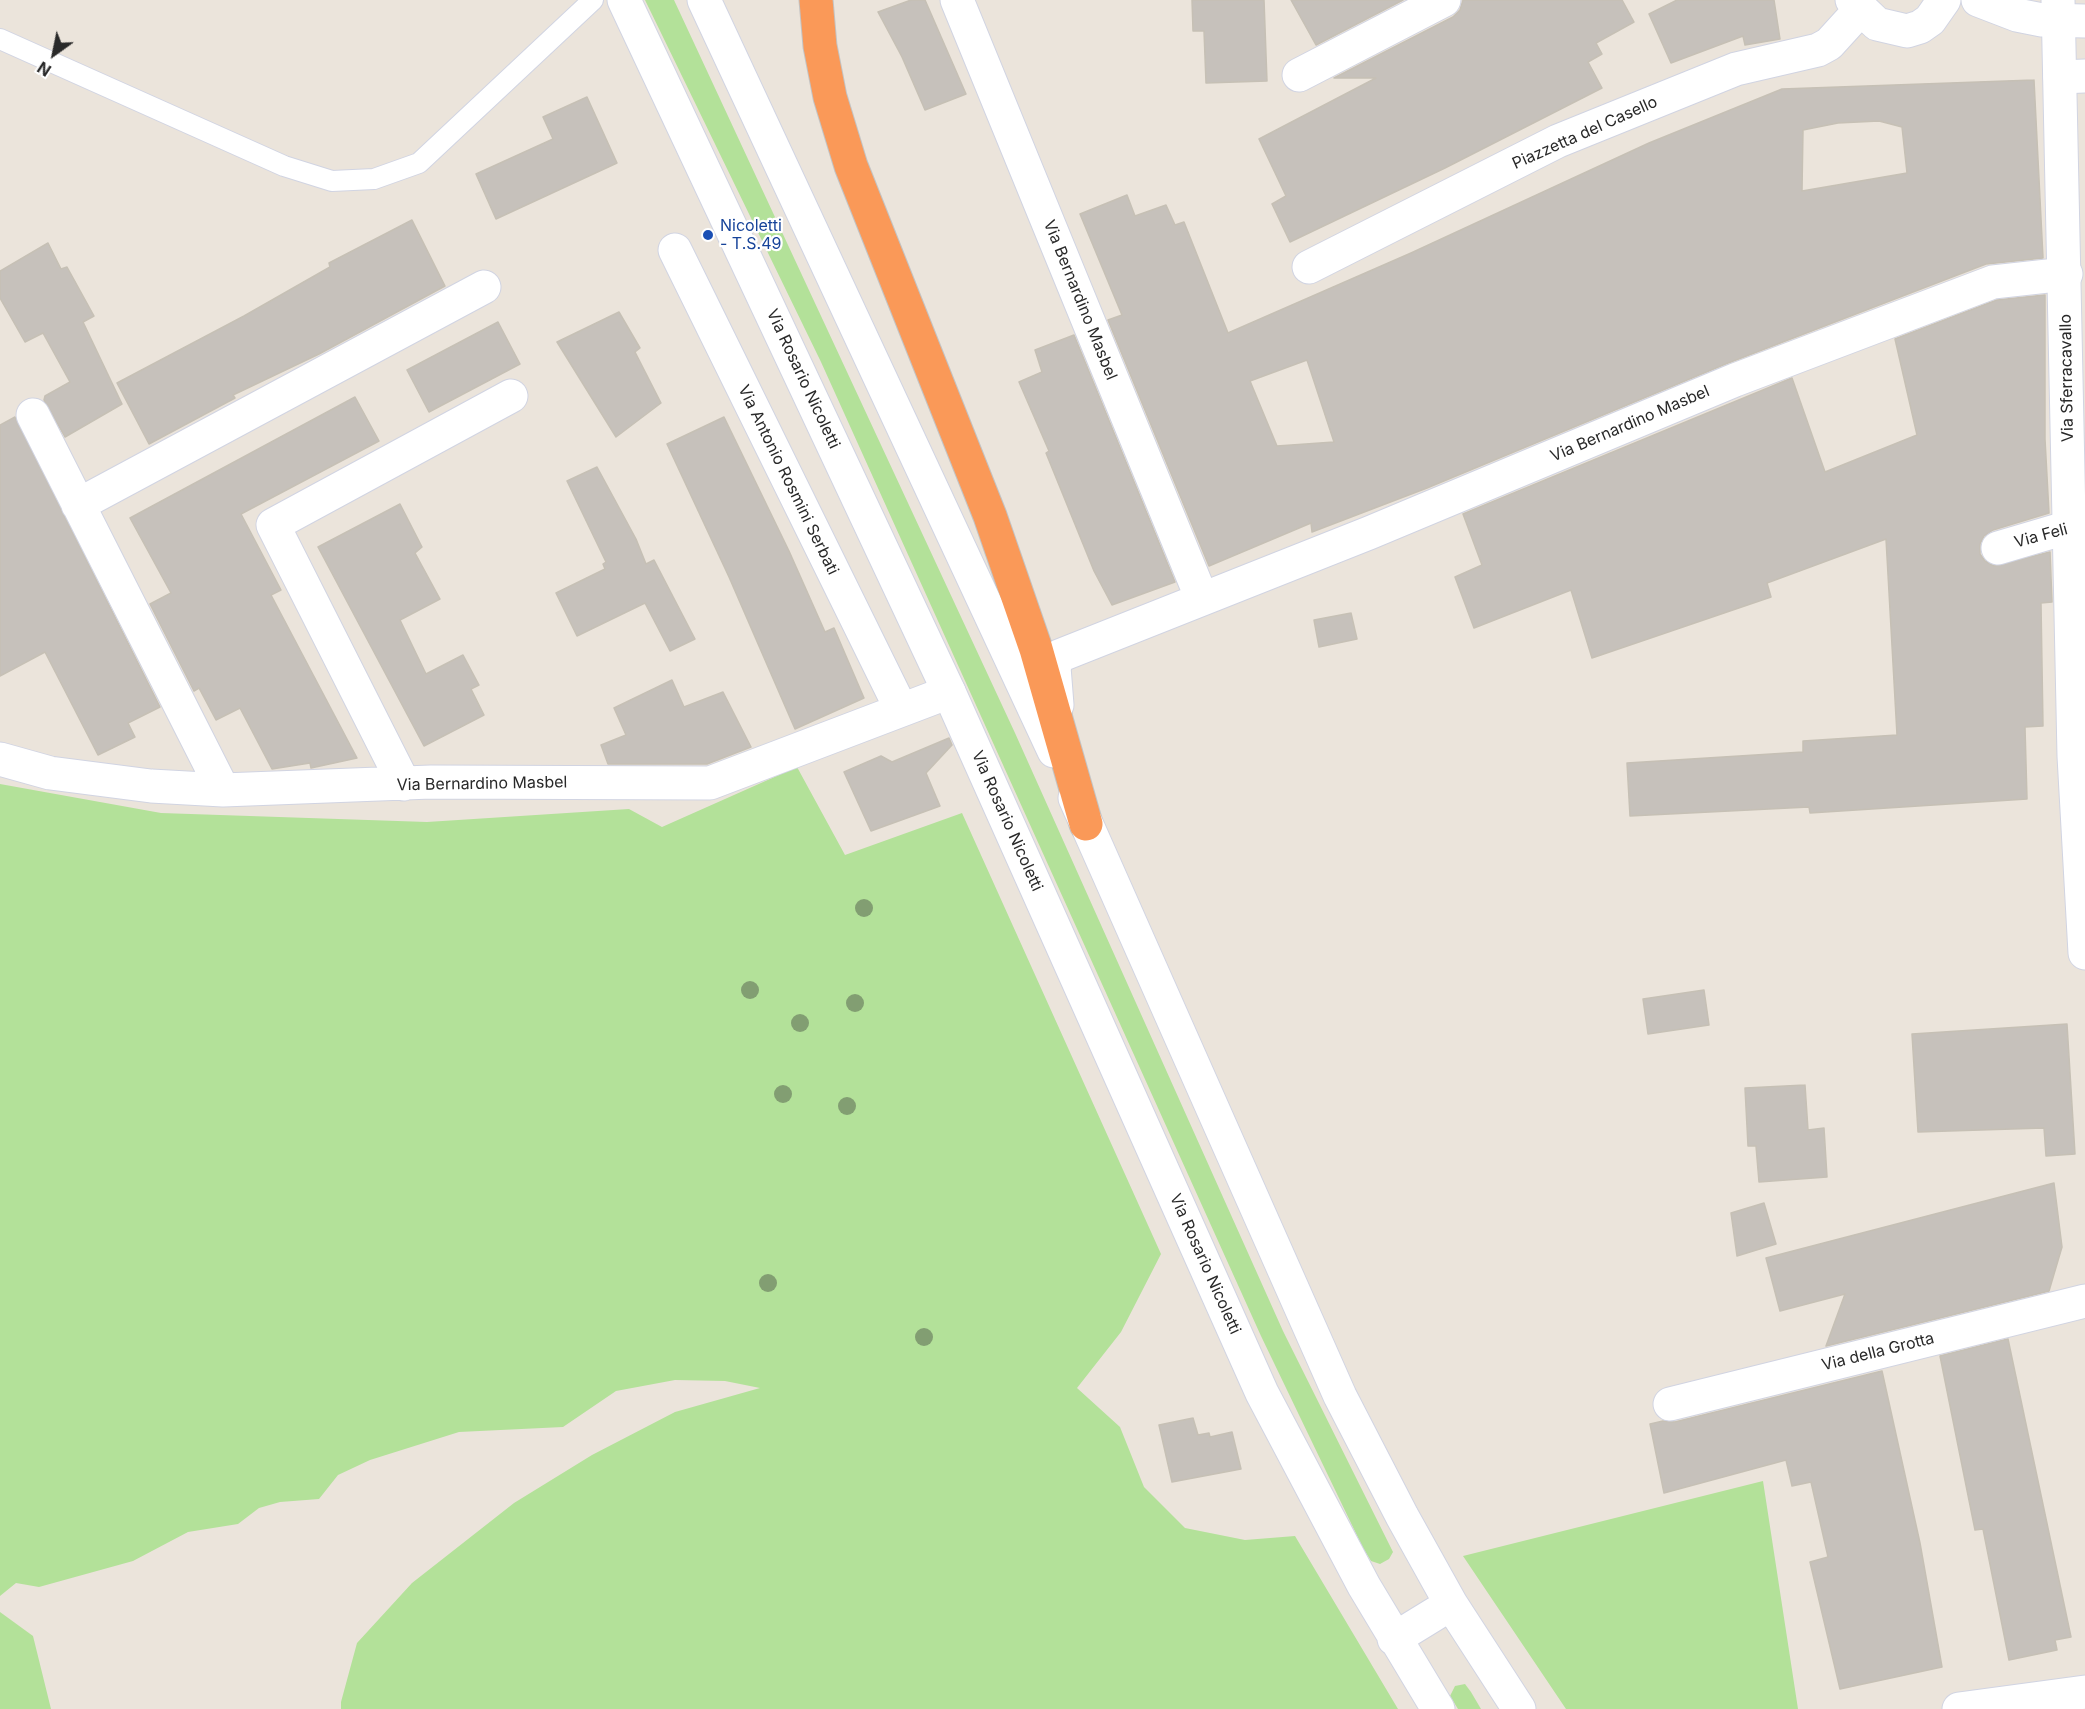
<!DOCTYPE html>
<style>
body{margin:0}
#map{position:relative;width:2085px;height:1709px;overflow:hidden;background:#ebe4db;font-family:Inter,sans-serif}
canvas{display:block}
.north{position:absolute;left:24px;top:24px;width:60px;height:60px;-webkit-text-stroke:4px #fff;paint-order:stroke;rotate:213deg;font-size:16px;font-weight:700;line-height:24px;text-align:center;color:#292929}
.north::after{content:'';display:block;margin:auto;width:21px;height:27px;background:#292929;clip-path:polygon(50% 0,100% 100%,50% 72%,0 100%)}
</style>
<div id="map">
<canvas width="2085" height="1709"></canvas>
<div class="north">N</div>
</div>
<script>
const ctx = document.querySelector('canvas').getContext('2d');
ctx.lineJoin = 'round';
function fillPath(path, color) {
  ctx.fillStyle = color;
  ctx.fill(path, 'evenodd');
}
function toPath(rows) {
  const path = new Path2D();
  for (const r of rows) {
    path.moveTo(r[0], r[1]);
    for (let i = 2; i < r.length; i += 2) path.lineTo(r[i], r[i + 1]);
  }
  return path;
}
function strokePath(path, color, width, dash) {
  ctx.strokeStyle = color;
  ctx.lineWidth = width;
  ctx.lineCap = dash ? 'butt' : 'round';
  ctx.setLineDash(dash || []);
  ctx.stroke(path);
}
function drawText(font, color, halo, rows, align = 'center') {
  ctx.font = font + ' Inter,sans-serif';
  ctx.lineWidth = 4.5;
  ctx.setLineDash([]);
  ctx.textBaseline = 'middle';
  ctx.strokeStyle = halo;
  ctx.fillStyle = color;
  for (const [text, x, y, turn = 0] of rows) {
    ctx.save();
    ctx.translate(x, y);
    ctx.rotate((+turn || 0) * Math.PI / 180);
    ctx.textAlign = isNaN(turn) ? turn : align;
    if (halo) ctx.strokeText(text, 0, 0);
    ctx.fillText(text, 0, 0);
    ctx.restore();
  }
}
fillPath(toPath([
 [645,0,674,0,1015,733,1283,1331,1393,1552,1389,1559,1380,1564,1371,1561,1363,1548,1261,1336,821,362],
 [797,767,845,855,962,813,1161,1254,1121,1332,1077,1388,1120,1427,1144,1487,1185,1528,1245,1540,1295,1536,1398,1709,341,1709,341,1702,357,1643,412,1583,514,1503,592,1455,675,1412,760,1388,725,1381,675,1380,616,1391,563,1427,459,1432,370,1460,338,1475,319,1499,280,1502,259,1508,238,1524,188,1532,133,1561,39,1587,16,1583,0,1596,0,784,161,813,427,822,629,809,662,827],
 [1763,1481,1798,1709,1566,1709,1463,1556],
 [0,1612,33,1636,51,1709,0,1709],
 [1465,1684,1471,1692,1481,1709,1458,1709,1450,1696,1455,1686]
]), '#b3e199');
const building = toPath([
 [911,0,925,0,966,94,925,110,902,57,878,12,911,0],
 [1192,0,1264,0,1267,81,1206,83,1204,31,1193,31,1192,0],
 [1291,0,1403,0,1316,45,1291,0],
 [1463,0,1622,0,1634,22,1596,43,1602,54,1588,62,1602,88,1445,168,1290,242,1272,204,1286,196,1259,139,1376,78,1334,78,1453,17,1460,10,1463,0],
 [1677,0,1774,0,1780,39,1745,45,1743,36,1671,63,1649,14,1677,0],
 [2034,80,2043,258,1986,264,1728,363,1427,488,1312,532,1311,523,1209,566,1108,320,1122,315,1080,214,1127,195,1135,216,1166,205,1175,225,1184,222,1228,333,1411,253,1649,143,1782,89,2034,80],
 [1879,121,1902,127,1907,173,1802,191,1803,130,1838,123,1879,121],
 [1307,360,1334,442,1277,446,1250,381,1307,360],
 [587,97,617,163,496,219,476,174,553,139,543,117,587,97],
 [412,220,445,286,319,354,233,395,235,398,149,444,117,383,244,316,330,267,329,263,412,220],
 [48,243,61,269,67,267,94,316,83,322,122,404,65,437,44,400,45,396,70,382,43,333,25,342,0,298,0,271,48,243],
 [2045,295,2045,439,2049,513,1993,530,1984,536,1980,544,1980,554,1985,561,1994,566,2050,552,2052,602,2041,603,2043,726,2025,727,2027,799,1810,813,1809,807,1630,816,1627,763,1803,752,1803,741,1897,735,1886,539,1767,583,1771,597,1592,658,1571,590,1474,628,1455,577,1482,565,1463,514,1792,378,1825,472,1917,435,1895,339,1997,300,2045,295],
 [619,312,640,348,635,352,661,403,616,437,557,342,619,312],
 [498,322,520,364,429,412,407,370,498,322],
 [1074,335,1175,582,1112,605,1094,571,1046,453,1049,451,1019,382,1042,372,1035,350,1074,335],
 [355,397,379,441,241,514,281,590,271,595,357,758,311,768,310,763,272,769,240,708,216,720,199,688,194,691,150,604,171,593,130,518,355,397],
 [15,417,160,707,128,723,135,737,98,755,45,652,0,676,0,425,15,417],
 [724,417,789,551,825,632,834,628,864,698,795,729,729,577,667,444,724,417],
 [597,467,636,539,646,564,654,560,695,639,670,651,645,603,577,636,556,593,605,569,603,564,606,562,567,481,597,467],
 [400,504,422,547,415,553,440,599,400,620,426,674,463,655,479,685,471,689,484,715,424,746,318,547,400,504],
 [1351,613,1357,639,1319,647,1314,620,1351,613],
 [672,680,684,707,723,692,751,747,707,764,608,764,601,745,626,735,614,708,672,680],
 [949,738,952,745,926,773,940,806,871,831,844,772,881,756,892,762,949,738],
 [1704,990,1709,1025,1648,1034,1643,999,1704,990],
 [2067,1024,2075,1154,2046,1156,2044,1128,1918,1132,1912,1034,2067,1024],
 [1805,1085,1808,1130,1824,1128,1827,1177,1759,1182,1756,1146,1748,1146,1745,1088,1805,1085],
 [2054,1183,2062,1247,2049,1291,1826,1346,1845,1294,1780,1311,1766,1258,2054,1183],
 [1764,1203,1776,1244,1737,1256,1731,1213,1764,1203],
 [2008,1339,2071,1637,2055,1640,2057,1650,2009,1660,1983,1529,1975,1530,1940,1356,2008,1339],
 [1882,1371,1920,1543,1942,1667,1840,1689,1810,1562,1828,1557,1811,1482,1792,1486,1786,1460,1664,1493,1650,1424,1663,1421,1675,1422,1882,1371],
 [1193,1418,1198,1435,1209,1433,1210,1437,1232,1432,1241,1469,1172,1482,1159,1425,1193,1418]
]);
fillPath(building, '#c6c1bb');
strokePath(building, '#c6c0b5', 1.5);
const service = toPath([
 [0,39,284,166,332,181,374,179,419,163,593,0]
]);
const minor = toPath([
 [957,0,1202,599],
 [1852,0,1877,24,1907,31,1920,27,1930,20,1944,0],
 [1978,0,2017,15,2042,20,2085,21],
 [1299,75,1444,0],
 [2060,77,2085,76],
 [675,250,901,709],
 [1309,267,1558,141,1736,69,1818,50,1829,44,1860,10],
 [33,415,223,790],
 [78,505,484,287],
 [1998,548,2069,527,2085,527],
 [1057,705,1054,667,1059,656,1369,533,1735,380,1993,282,2066,274],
 [0,759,50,773,151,786,223,790,431,782,710,783,949,692],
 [404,784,273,525,511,396],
 [1670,1404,2085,1301],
 [1959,1709,2085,1692]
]);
const tertiary = toPath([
 [2058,0,2074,756,2085,953]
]);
const secondary = toPath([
 [624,0,949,692,1262,1393,1364,1586,1438,1709],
 [704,0,1054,751],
 [1075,798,1340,1396,1402,1516,1451,1604,1519,1709],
 [1394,1639,1451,1604]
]);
const motorway = toPath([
 [816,0,820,46,830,97,851,166,990,516,1036,649,1086,824]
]);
strokePath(service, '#d1d4e2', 22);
strokePath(minor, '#d1d4e2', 35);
strokePath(tertiary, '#d1d4e2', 35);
strokePath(secondary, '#d1d4e2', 35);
strokePath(motorway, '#c3c3c3', 35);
strokePath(service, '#fff', 20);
strokePath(minor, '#fff', 33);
strokePath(tertiary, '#fff', 33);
strokePath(secondary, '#fff', 33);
strokePath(motorway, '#fa9958', 33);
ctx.fillStyle = '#829e72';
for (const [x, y] of [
 [864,908],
 [750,990],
 [855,1003],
 [800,1023],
 [783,1094],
 [847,1106],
 [768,1283],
 [924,1337]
]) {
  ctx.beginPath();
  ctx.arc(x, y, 9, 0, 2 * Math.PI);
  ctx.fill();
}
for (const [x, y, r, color] of [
 [708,235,6,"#1a4fb4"]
]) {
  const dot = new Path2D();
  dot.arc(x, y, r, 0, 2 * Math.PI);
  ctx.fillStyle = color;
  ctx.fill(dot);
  strokePath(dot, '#fff', 2);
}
drawText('16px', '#292929', '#fff', [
 ["Piazzetta del Casello",1585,133,-24],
 ["Via Bernardino Masbel",1080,300,68],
 ["Via Sferracavallo",2067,378,-91],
 ["Via Rosario Nicoletti",803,379,65],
 ["Via Bernardino Masbel",1630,424,-23],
 ["Via Antonio Rosmini Serbati",788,480,64],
 ["Via Feli",2041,536,-15],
 ["Via Bernardino Masbel",482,784,-1],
 ["Via Rosario Nicoletti",1007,821,66],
 ["Via Rosario Nicoletti",1205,1264,66],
 ["Via della Grotta",1878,1352,-14]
]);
drawText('16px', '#164399', '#fff', [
 ["Nicoletti",720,226],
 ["- T.S.49",720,244]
], 'left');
</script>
